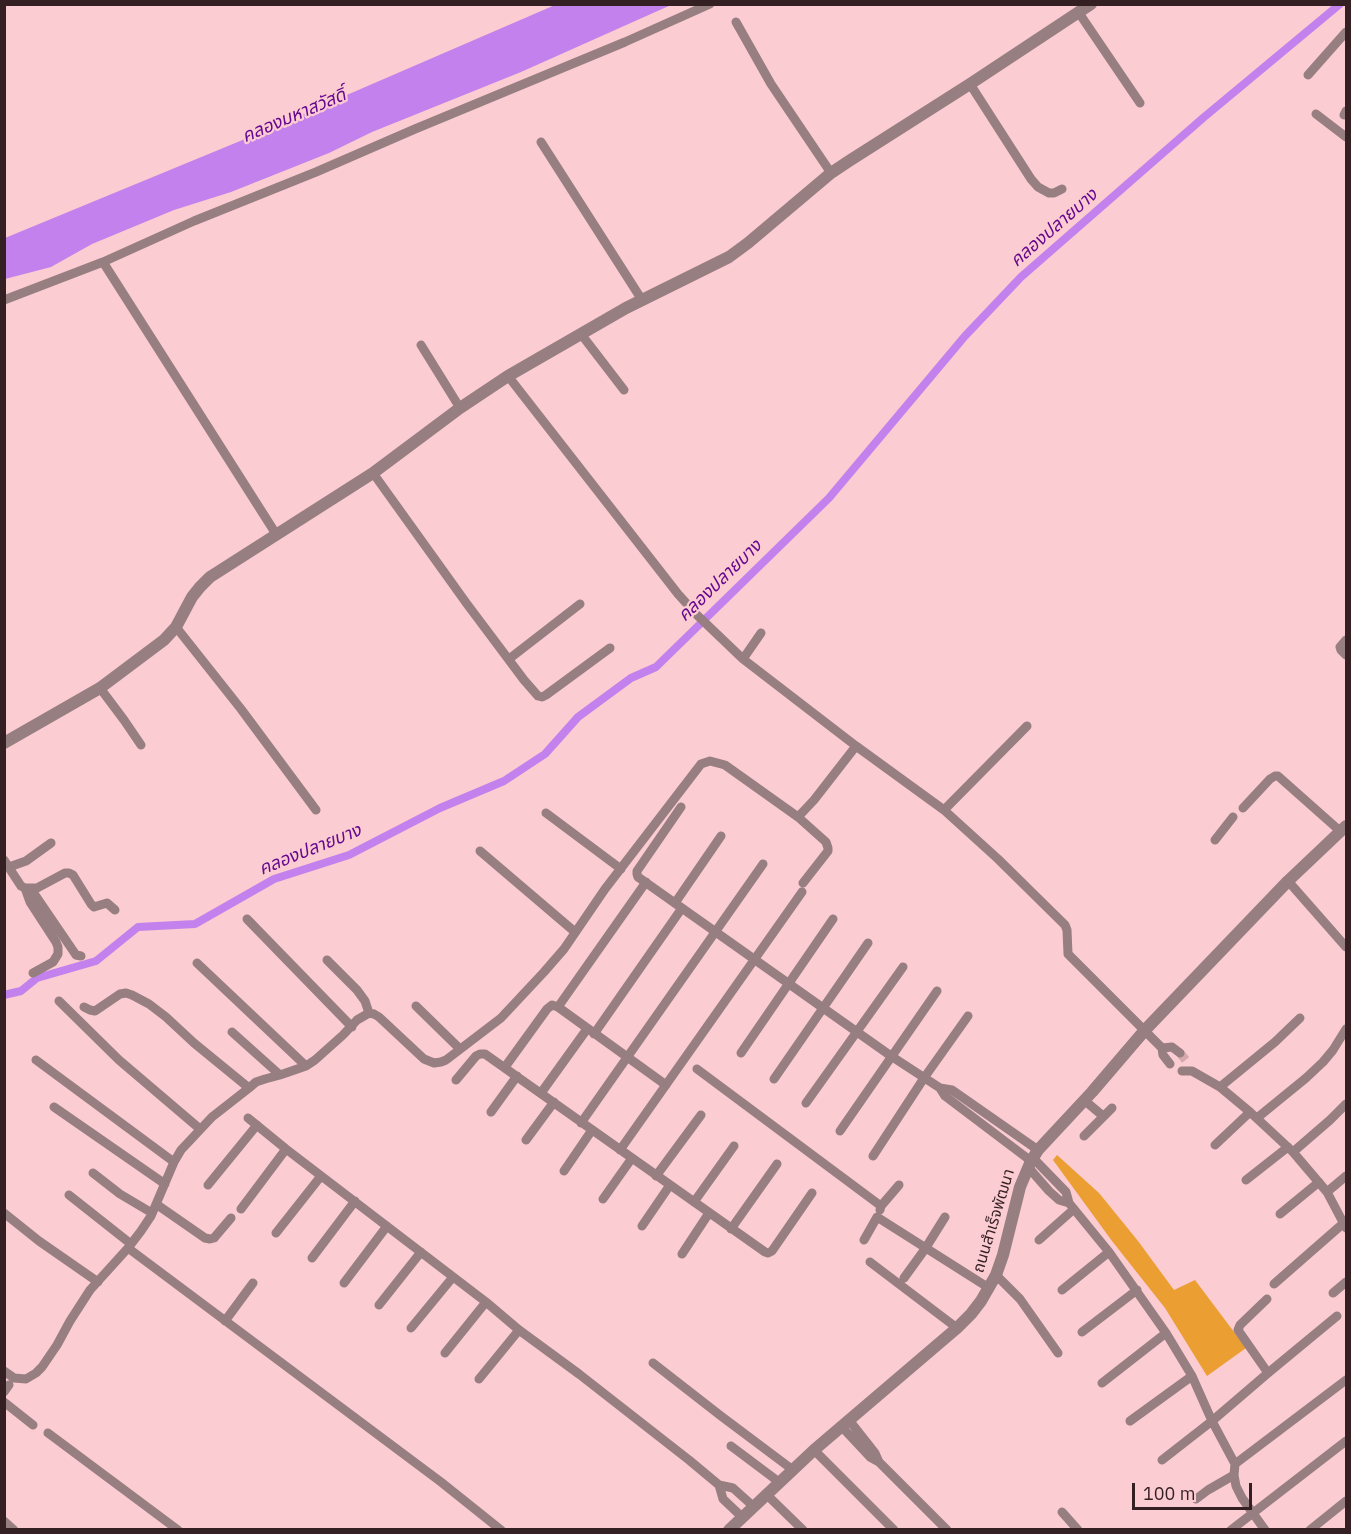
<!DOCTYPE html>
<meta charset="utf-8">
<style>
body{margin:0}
#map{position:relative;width:1351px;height:1534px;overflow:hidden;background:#fbccd1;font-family:"IBM Plex Sans",sans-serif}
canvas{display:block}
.frame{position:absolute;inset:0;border:6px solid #341f22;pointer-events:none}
.scale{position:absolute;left:1132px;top:1483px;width:120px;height:27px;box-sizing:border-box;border:3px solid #341f22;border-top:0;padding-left:8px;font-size:18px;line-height:21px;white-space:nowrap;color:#341f22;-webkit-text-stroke:4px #fbccd1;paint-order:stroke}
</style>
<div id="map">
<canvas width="1351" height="1534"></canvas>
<div class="frame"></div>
<div class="scale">100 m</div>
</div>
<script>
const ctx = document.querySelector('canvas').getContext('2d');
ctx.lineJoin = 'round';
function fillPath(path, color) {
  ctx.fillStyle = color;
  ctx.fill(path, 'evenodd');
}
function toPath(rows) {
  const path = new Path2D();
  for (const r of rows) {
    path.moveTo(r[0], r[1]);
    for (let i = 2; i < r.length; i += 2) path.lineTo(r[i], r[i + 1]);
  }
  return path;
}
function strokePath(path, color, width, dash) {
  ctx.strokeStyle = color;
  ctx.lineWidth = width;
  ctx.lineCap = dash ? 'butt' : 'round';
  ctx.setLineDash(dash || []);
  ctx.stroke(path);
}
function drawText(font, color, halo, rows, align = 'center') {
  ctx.font = font + ' "IBM Plex Sans","Noto Sans Thai",sans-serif';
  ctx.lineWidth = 4.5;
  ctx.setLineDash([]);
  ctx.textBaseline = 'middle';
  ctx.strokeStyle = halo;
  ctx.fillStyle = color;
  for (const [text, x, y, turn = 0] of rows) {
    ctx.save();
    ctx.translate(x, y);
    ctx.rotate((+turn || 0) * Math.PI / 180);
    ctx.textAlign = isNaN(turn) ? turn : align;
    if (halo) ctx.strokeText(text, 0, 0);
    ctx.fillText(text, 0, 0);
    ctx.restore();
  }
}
fillPath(toPath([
 [1057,1155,1099,1193,1138,1241,1174,1290,1195,1280,1246,1348,1207,1376,1165,1308,1112,1241,1053,1160]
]), '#eb9e31');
fillPath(toPath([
 [555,5,671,5,521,72,372,132,329,153,231,192,174,210,92,244,51,267,5,279,5,238,245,139]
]), '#c281ec');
strokePath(toPath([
 [4,995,21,991,37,978,96,961,138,927,195,924,274,879,349,855,440,808,504,781,545,754,578,717,631,678,656,667,829,498,965,336,1021,277,1203,118,1340,4]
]), '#c281ec', 8);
strokePath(toPath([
 [1180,1053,1188,1063]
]), '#d3a9ae', 9, [9, 4.5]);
strokePath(toPath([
 [1079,13,1140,103],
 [736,22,771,84,831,173],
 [1308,75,1346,32],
 [970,84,1031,179,1038,187,1049,193,1054,193,1062,189],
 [1316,114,1346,137],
 [1344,115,1346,111],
 [541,142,642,300],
 [103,262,276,534],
 [4,300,103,262,194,221,316,172,415,129,625,42,710,4],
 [581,334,624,390],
 [421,345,460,408],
 [508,376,678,594,697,615,743,659,856,746,944,810,998,859,1065,925,1067,930,1068,954,1162,1048,1163,1055,1170,1064],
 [373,473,467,604,524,680,538,696,542,697,546,695,610,648],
 [176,627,241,709,316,810],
 [1346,640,1340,647,1341,650,1346,655],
 [509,659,580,604],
 [743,659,761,633],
 [100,688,124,720,141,745],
 [681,807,637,871,637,874,638,877,891,1056,940,1088,952,1090,1038,1150],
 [1243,808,1270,779,1275,776,1278,776,1340,831],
 [944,810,1027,726],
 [546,813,621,869],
 [798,817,826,842,828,848,828,851,803,883],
 [1215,840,1233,817],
 [480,851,575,932],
 [4,860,21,886,25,888,37,888,65,873,69,873,73,875,91,904,94,907,107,903,115,910],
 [9,867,26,861,51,843],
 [1288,881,1346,947],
 [25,888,30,902,56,942,58,947,58,954,53,962,33,973],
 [31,889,76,955,81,956],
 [675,903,721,836],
 [247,919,352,1027],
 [327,960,357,990,365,1001,369,1013],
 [197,963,306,1066],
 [59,1001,119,1060,200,1129],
 [416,1006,460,1049],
 [84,1007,90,1010,95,1011,120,994,126,993,132,995,149,1004,166,1017,194,1043,249,1088,256,1082,265,1079,280,1075,306,1066,315,1060,343,1035,357,1020,369,1013,374,1014,379,1017,424,1059,434,1063,441,1062,446,1060,501,1018,544,972,564,949,605,889,701,764,710,761,725,765,798,817,814,800,856,746],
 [558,1007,646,882],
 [232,1032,280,1075],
 [594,1034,682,908],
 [1162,1048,1172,1047,1180,1053],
 [741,1053,833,919],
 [36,1060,174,1162],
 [505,1067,547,1009,552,1005,558,1007,666,1085],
 [697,1069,881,1206],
 [1182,1071,1192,1071,1220,1087,1250,1112,1293,1152,1327,1192,1346,1228],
 [774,1079,868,943],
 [456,1080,476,1056,480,1054,485,1054,765,1252,768,1253,772,1251,812,1193],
 [1220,1087,1275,1042,1300,1018],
 [940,1088,945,1096,1031,1161],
 [541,1093,587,1029],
 [1084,1100,1103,1116],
 [806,1103,903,967],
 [54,1107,165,1184],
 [491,1112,517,1076],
 [248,1118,286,1149,486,1302,519,1330,579,1374,689,1460,719,1485,733,1488,753,1506],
 [1257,1118,1306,1078,1323,1062,1333,1050,1346,1029],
 [581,1123,763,864],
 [840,1131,937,991],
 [1084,1136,1112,1108],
 [526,1140,554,1102],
 [1215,1145,1250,1112],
 [620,1150,802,892],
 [1293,1152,1330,1120,1346,1104],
 [873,1156,924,1078,968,1016],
 [1033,1158,1066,1192,1069,1203,1109,1252,1166,1333,1192,1376,1212,1421,1235,1464,1234,1475,1236,1486,1242,1498,1265,1530],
 [1028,1167,1049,1191,1059,1200,1069,1203],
 [564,1171,592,1130],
 [93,1173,120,1194,152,1213],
 [656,1176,701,1115],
 [1246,1180,1288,1147],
 [208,1185,257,1125],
 [1327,1192,1346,1176],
 [69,1195,131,1244],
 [603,1199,632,1158],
 [694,1202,734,1146],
 [156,1204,205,1238,210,1239,214,1238,231,1218],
 [241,1209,286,1149],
 [880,1210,881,1206,899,1185],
 [4,1213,39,1241,98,1282],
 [1280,1214,1319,1182],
 [642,1226,670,1185],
 [731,1229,777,1164],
 [276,1233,321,1176],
 [864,1240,877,1217,989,1288],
 [1039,1240,1074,1209],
 [128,1248,441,1482,501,1530],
 [682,1254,709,1213],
 [312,1258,355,1201],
 [870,1262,957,1328],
 [996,1275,1020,1299,1058,1353],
 [904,1278,925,1249,945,1217],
 [344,1283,387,1226],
 [1274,1284,1346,1221],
 [1062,1290,1109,1252],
 [1333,1293,1346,1282],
 [1267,1299,1240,1325,1238,1330,1268,1373],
 [379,1305,421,1252],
 [225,1321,253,1283],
 [411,1328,453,1277],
 [1082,1332,1137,1290],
 [445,1353,486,1302],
 [653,1363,721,1416,793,1470],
 [4,1371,14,1378,26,1379,36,1373,42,1367,57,1345,70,1321,90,1290,128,1248,141,1231,151,1216,174,1162,181,1150,212,1117,249,1088],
 [479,1379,519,1330],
 [1102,1383,1166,1333],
 [4,1392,9,1385],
 [4,1402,33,1425],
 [849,1420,875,1453,879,1462,947,1530],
 [1130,1421,1192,1376],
 [841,1426,870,1457,879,1462],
 [48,1433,178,1530],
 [731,1446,779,1482],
 [814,1450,894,1530],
 [1162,1460,1212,1421,1268,1373,1337,1316],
 [1235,1464,1346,1380],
 [719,1485,723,1499,742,1517],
 [766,1494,803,1530],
 [1196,1499,1208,1490,1234,1475],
 [1062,1512,1078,1530],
 [4,1521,14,1530],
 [1231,1530,1346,1441],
 [1310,1530,1346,1501]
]), '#977e81', 9);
strokePath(toPath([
 [4,743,100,688,164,640,176,627,192,597,200,587,210,577,373,473,460,408,508,376,626,308,729,257,748,243,831,173,849,161,970,84,1091,4],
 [729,1530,814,1450,957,1328,971,1314,981,1301,996,1275,1003,1255,1020,1187,1031,1161,1038,1150,1092,1092,1145,1030,1288,881,1346,826]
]), '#977e81', 12);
drawText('16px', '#341f22', '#fbccd1', [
 ["ถนนสำเร็จพัฒนา",994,1221,-73]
]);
drawText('italic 18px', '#670990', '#fbccd1', [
 ["คลองมหาสวัสดิ์",294,116,-23],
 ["คลองปลายบาง",1054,228,-41],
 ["คลองปลายบาง",720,581,-44],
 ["คลองปลายบาง",310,850,-22]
]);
</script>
